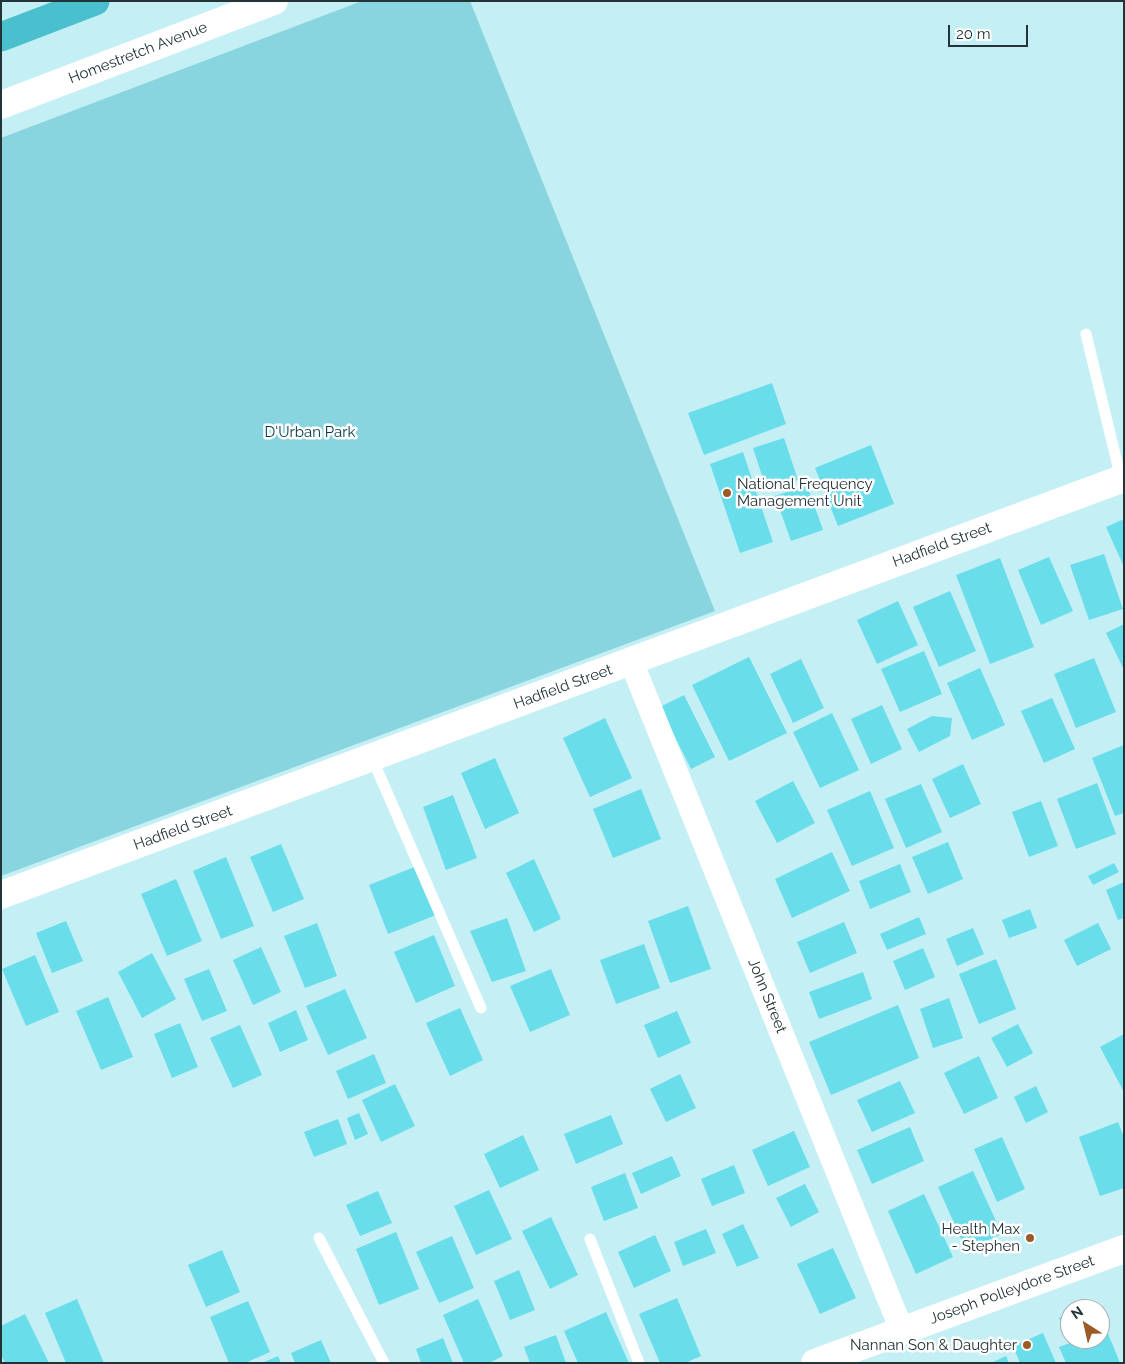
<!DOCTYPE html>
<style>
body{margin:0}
#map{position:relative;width:1125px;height:1364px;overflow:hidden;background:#c4eff4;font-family:Raleway,sans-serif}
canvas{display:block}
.frame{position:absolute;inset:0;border:2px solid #233336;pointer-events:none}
.north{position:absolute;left:1060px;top:1299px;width:50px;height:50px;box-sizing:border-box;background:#fff;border:1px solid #a7adaf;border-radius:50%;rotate:325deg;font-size:14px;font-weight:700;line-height:20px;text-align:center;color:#233336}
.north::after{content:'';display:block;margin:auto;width:18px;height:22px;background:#9b5a26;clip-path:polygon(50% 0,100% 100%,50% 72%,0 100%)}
.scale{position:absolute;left:948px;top:25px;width:80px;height:22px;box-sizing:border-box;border:2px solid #233336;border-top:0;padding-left:6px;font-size:15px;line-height:18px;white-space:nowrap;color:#233336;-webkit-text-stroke:4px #fff;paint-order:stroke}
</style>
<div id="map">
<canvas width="1125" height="1364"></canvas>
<div class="frame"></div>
<div class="north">N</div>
<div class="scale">20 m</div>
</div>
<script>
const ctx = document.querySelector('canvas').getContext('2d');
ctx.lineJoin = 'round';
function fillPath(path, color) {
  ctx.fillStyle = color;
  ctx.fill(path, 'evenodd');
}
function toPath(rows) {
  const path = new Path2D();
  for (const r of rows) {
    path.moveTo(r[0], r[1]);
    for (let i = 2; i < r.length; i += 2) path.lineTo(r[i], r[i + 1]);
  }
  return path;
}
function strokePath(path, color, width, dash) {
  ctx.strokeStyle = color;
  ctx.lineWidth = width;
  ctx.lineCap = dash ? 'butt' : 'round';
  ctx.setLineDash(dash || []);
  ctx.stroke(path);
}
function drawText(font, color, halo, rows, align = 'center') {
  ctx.font = font + ' Raleway,sans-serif';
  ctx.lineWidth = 5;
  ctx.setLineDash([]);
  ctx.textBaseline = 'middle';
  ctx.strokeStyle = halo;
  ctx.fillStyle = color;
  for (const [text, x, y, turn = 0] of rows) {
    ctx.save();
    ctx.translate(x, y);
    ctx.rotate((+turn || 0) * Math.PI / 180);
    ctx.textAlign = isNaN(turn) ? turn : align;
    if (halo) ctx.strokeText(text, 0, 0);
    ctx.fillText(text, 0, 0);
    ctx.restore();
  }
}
fillPath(toPath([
 [362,1,470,1,715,611,1,876,1,138]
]), '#89d5df');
strokePath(toPath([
 [1,37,95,1]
]), '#4abfce', 29);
fillPath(toPath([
 [772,383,786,424,704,455,688,413],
 [784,438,798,480,767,491,753,448],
 [871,445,894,504,838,526,815,468],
 [743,452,773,542,740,553,710,464],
 [807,485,823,530,791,541,775,496],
 [1124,519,1124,567,1106,527],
 [1104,554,1123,609,1089,620,1070,565],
 [1049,557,1073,611,1041,625,1018,570],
 [1000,558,1034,647,990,664,956,575],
 [950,591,976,651,939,667,913,607],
 [898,601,918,645,877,664,857,620],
 [1124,624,1124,670,1106,633],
 [924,651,942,694,900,712,881,669],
 [749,657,787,733,729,761,692,685],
 [1094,658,1116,712,1076,728,1054,674],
 [801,659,824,708,793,723,770,674],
 [980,668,1005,725,972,740,947,683],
 [684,695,715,757,691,769,660,707],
 [1052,698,1075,749,1044,763,1021,711],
 [882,705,902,749,871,764,851,719],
 [832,713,859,770,820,788,793,732],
 [932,716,952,718,950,736,919,752,907,729],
 [605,718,632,778,590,797,563,738],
 [1124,745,1124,813,1115,816,1092,758],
 [495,758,519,813,485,829,461,773],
 [963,764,981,804,950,818,932,779],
 [793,781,815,823,777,843,755,801],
 [1097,783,1116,834,1076,849,1057,799],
 [921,784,942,832,906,848,885,799],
 [641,789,661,839,613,858,593,809],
 [870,791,894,848,852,866,827,810],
 [453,795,477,858,446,870,423,807],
 [1041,801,1058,846,1029,857,1012,812],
 [948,842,963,879,928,894,912,857],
 [281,844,304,899,273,912,250,857],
 [832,852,850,891,792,918,775,879],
 [226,857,254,926,221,939,193,871],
 [534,859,561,919,534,932,506,873],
 [1114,863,1119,872,1093,885,1088,876],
 [900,864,911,892,870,909,859,881],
 [417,866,436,915,388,934,369,885],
 [176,879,202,941,167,956,141,894],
 [1124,882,1124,918,1118,920,1106,890],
 [688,906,711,969,670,983,648,921],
 [1030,909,1037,928,1009,938,1002,920],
 [919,917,926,934,887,950,880,934],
 [507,918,526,971,492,982,470,931],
 [66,921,83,961,52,973,36,933],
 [844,922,857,953,810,973,797,942],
 [317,923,337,976,305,988,284,936],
 [1098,923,1111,949,1077,966,1064,940],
 [973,928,984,954,957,966,946,939],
 [434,935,455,986,416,1003,394,952],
 [644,944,660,988,616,1004,600,960],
 [261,947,281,992,253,1005,233,960],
 [923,948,935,977,905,990,893,961],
 [152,953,176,999,142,1018,118,972],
 [35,955,59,1012,26,1026,2,969],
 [996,959,1016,1009,979,1024,959,974],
 [209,969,227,1011,202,1021,184,979],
 [551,969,570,1015,530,1032,510,986],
 [863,972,872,999,819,1019,809,992],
 [345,989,367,1038,328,1055,306,1006],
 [108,997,133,1057,101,1070,76,1011],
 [949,998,963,1038,933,1048,920,1009],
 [898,1005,919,1058,831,1095,809,1042],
 [460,1008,483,1060,450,1076,426,1023],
 [296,1010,308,1040,280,1052,268,1023],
 [677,1011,691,1043,658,1058,644,1025],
 [180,1023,198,1067,172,1078,154,1034],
 [1018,1024,1033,1053,1007,1067,991,1038],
 [240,1025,262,1075,233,1088,210,1038],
 [1124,1034,1124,1092,1100,1047],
 [374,1054,386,1083,348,1099,336,1071],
 [979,1056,998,1098,964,1114,944,1073],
 [680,1074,696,1108,666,1122,650,1089],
 [900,1081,915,1113,872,1132,857,1100],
 [395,1084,415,1126,381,1142,362,1100],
 [1036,1086,1048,1112,1026,1123,1014,1097],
 [359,1113,368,1134,355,1140,347,1118],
 [611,1115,623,1144,576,1164,564,1134],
 [338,1119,347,1144,314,1157,304,1132],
 [1118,1122,1124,1137,1124,1188,1100,1196,1079,1137],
 [910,1127,924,1161,872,1184,857,1150],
 [794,1131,810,1167,768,1186,752,1150],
 [523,1135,539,1170,500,1188,484,1154],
 [1002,1137,1025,1189,997,1202,974,1149],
 [672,1156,681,1176,641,1194,632,1173],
 [734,1165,745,1193,712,1206,701,1179],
 [973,1171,1002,1234,966,1250,938,1187],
 [625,1173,638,1208,604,1221,591,1187],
 [805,1184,819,1212,791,1227,776,1198],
 [489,1190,512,1239,476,1255,454,1206],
 [378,1191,392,1223,360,1236,346,1205],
 [924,1194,953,1257,916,1274,888,1211],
 [551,1217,578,1275,550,1289,522,1231],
 [743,1224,759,1258,737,1267,722,1234],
 [706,1229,716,1253,683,1266,674,1242],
 [396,1232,419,1289,379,1305,356,1249],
 [655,1235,671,1271,634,1288,618,1252],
 [452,1236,474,1288,439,1303,416,1252],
 [833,1248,856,1298,820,1314,797,1264],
 [222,1250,240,1292,206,1307,188,1265],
 [519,1270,535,1310,510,1320,494,1281],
 [677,1298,701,1356,685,1363,660,1363,639,1314],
 [77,1299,104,1363,66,1363,45,1313],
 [478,1299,503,1356,489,1363,464,1363,443,1315],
 [248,1301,270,1352,245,1363,229,1363,210,1317],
 [1096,1303,1098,1309,1081,1309],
 [606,1312,629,1363,578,1363,564,1331],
 [1070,1313,1070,1339,1100,1339,1100,1314,1120,1363,1066,1363,1059,1347,1070,1343,1059,1318],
 [25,1314,49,1363,5,1363,1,1355,1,1326],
 [1043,1333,1056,1363,1020,1363,1013,1346],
 [556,1335,566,1363,530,1363,524,1347],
 [443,1338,453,1363,421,1363,416,1349],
 [321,1340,331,1363,295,1363,291,1353],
 [278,1356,281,1363,262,1363],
 [1006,1356,1009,1363,991,1363]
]), '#6addeb');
strokePath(toPath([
 [1086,334,1121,479],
 [372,758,481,1008],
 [319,1238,384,1363],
 [590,1239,639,1363]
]), '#fff', 11);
strokePath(toPath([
 [631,661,902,1331]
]), '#fff', 24);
strokePath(toPath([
 [1,895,1124,478],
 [815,1363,1124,1249]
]), '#fff', 28);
strokePath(toPath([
 [1,105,274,1]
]), '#fff', 28);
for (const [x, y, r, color] of [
 [727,493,5,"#9b5a26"],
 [1030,1238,5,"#9b5a26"],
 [1027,1345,5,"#9b5a26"]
]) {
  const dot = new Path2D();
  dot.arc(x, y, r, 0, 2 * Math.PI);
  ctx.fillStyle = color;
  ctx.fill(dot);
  strokePath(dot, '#fff', 2);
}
drawText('15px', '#233336', '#fff', [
 ["Homestretch Avenue",138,53,-21],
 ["Hadfield Street",942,545,-20],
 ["Hadfield Street",563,687,-20],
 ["Hadfield Street",183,828,-20],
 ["John Street",767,996,68],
 ["Joseph Polleydore Street",1012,1290,-20]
]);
drawText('15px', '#003940', '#fff', [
 ["D'Urban Park",310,432]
]);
drawText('15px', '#233336', '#fff', [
 ["National Frequency",737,484,"left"],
 ["Management Unit",737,501,"left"],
 ["Health Max",1020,1229],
 ["- Stephen",1020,1246],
 ["Nannan Son & Daughter",1017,1345]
], 'right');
</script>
